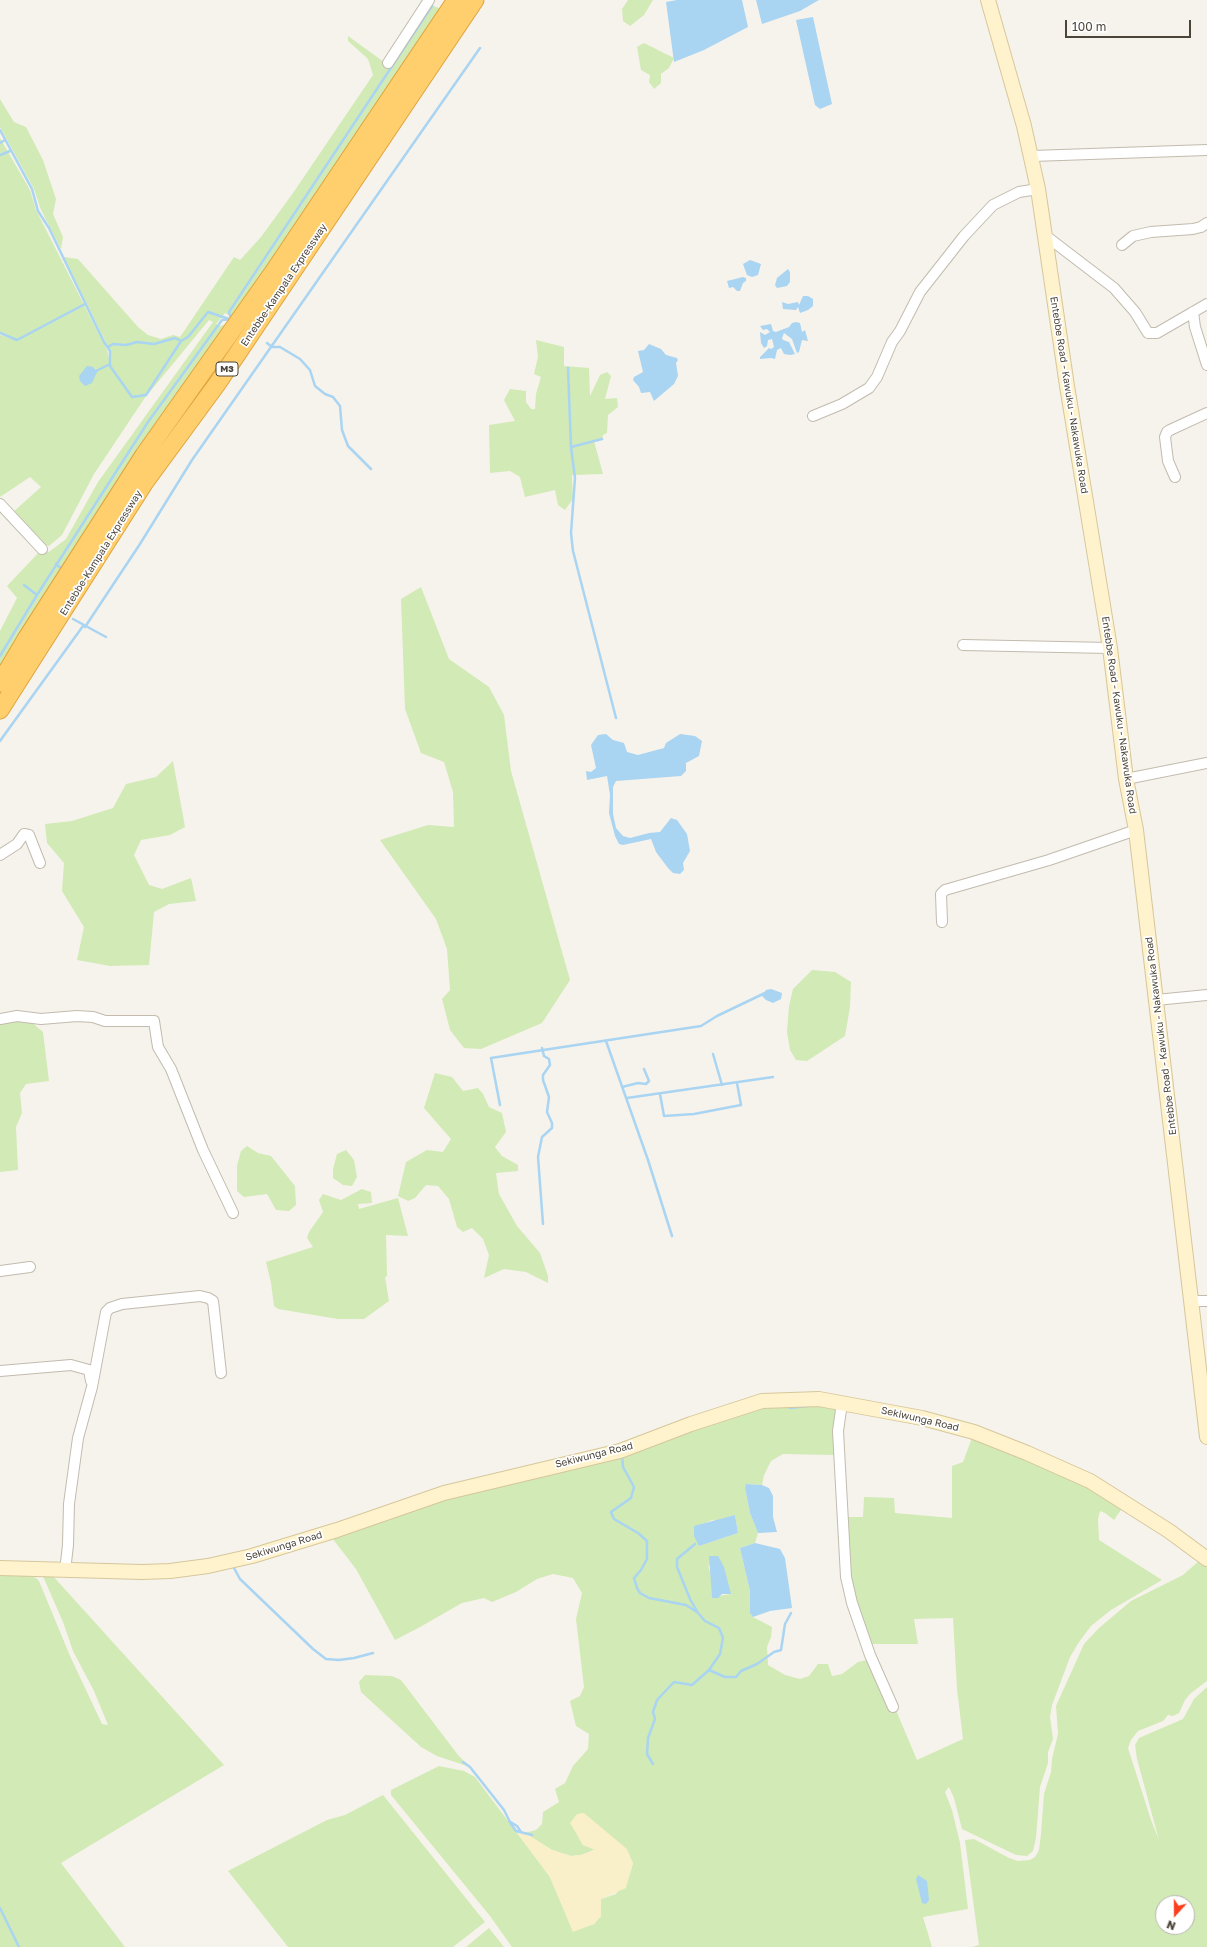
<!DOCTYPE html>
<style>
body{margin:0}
#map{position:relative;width:1207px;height:1947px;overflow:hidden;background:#f6f3ec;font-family:"Golos Text",sans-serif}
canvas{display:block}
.north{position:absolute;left:1155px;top:1895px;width:40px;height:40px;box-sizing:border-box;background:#fff;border:1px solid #b7b4b0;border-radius:50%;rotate:201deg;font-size:11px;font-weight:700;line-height:16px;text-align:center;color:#4b4439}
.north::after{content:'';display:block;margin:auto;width:14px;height:18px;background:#fc3f1d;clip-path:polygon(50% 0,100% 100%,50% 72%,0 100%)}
.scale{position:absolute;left:1065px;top:20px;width:126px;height:18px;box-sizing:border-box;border:2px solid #4b4439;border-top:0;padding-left:5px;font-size:12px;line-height:14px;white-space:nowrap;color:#4b4439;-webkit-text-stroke:3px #fff;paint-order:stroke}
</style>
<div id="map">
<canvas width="1207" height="1947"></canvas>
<div class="north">N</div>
<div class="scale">100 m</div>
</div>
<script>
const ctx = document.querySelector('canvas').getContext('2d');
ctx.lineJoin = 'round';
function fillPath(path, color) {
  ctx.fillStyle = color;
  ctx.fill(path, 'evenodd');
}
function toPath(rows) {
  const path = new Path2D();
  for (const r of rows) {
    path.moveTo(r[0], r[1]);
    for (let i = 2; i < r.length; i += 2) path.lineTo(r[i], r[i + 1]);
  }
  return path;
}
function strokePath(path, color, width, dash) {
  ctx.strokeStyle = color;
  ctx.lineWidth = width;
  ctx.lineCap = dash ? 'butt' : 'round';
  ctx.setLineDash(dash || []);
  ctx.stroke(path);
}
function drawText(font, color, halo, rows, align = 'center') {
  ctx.font = font + ' "Golos Text",sans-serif';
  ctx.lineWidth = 3.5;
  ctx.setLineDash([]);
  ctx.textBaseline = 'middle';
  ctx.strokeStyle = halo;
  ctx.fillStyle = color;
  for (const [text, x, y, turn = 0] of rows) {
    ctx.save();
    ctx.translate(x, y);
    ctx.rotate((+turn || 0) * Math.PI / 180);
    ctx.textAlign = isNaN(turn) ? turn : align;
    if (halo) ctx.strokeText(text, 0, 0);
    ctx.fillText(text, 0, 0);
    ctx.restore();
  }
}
fillPath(toPath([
 [628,0,653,0,644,15,630,26,623,21,622,9],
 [429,4,441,9,234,318,225,313,216,324,220,326,231,323,0,671,0,631,17,598,7,586,42,549,49,552,66,539,98,482,213,322,209,320,144,399,94,474,62,535,49,546,42,544,12,513,41,487,30,477,0,497,0,335,14,339,0,332,0,138,30,190,36,210,107,350,109,358,110,351,64,257,78,259,138,327,148,335,161,339,173,335,180,337,234,257,240,260,261,237,293,193,373,75,368,59,348,41,348,36,384,62],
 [644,43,674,58,669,68,661,74,661,83,654,89,649,82,650,75,641,70,637,47],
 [0,99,14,122,26,127,43,160,56,199,53,214,63,237,61,249,41,210,34,189,0,127],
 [536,340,564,347,564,366,589,368,590,396,600,375,607,372,611,376,605,399,617,398,618,407,608,415,607,433,603,435,602,439,594,441,603,474,572,475,573,499,565,510,558,505,555,490,525,497,520,477,510,471,490,473,489,425,515,421,504,400,510,389,526,391,526,402,531,409,535,409,536,394,541,377,534,374,538,357],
 [421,587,449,659,489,687,504,715,511,771,570,980,542,1023,481,1049,464,1048,450,1030,442,999,450,990,447,949,436,919,380,840,428,825,454,827,453,792,444,762,421,753,405,709,401,599],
 [173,761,185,827,170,835,141,840,134,855,149,885,162,889,191,878,196,901,169,904,154,912,149,965,110,966,77,960,84,927,62,891,64,863,47,843,45,824,72,821,113,808,126,784,156,777],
 [812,970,835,972,851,982,850,1007,845,1036,807,1061,796,1060,790,1050,787,1032,789,1006,793,989],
 [29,1020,43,1032,49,1081,26,1084,20,1093,22,1113,16,1127,18,1170,0,1172,0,1023,9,1021],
 [435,1073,452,1077,463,1091,478,1088,483,1094,489,1107,502,1113,506,1132,495,1147,502,1156,518,1165,518,1171,496,1173,499,1194,517,1226,540,1253,548,1276,548,1283,526,1272,504,1269,484,1278,489,1255,483,1239,472,1228,463,1232,457,1227,449,1199,438,1186,426,1185,415,1198,408,1201,398,1196,406,1162,427,1150,443,1152,451,1139,424,1108],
 [247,1146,258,1153,271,1156,295,1186,296,1205,289,1211,276,1210,267,1194,244,1197,237,1191,237,1166,241,1151],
 [346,1150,354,1160,357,1177,352,1186,343,1185,333,1178,333,1169,337,1154],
 [362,1189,371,1192,372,1203,358,1204,359,1209,398,1198,408,1236,386,1235,387,1276,385,1277,389,1301,364,1319,338,1319,278,1309,274,1306,271,1283,266,1262,313,1247,307,1238,309,1232,323,1212,319,1200,323,1194,341,1200],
 [838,1405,834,1426,834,1455,783,1454,771,1461,764,1475,762,1485,747,1484,745,1488,750,1513,758,1533,755,1543,740,1548,750,1591,750,1613,753,1617,772,1627,771,1637,767,1647,768,1665,785,1675,800,1679,809,1676,818,1664,828,1664,832,1676,842,1674,858,1662,867,1660,895,1708,917,1760,963,1739,957,1689,953,1618,914,1619,918,1644,872,1644,850,1582,845,1517,863,1517,864,1497,894,1498,895,1513,952,1518,952,1466,963,1462,973,1435,1091,1485,1123,1507,1114,1520,1105,1513,1100,1511,1098,1519,1099,1540,1162,1580,1111,1610,1091,1626,1079,1642,1070,1657,1052,1705,1050,1717,1053,1739,1048,1752,1048,1763,1040,1787,1036,1838,1033,1851,1027,1856,1016,1855,962,1829,954,1798,949,1787,945,1792,952,1810,960,1843,968,1909,923,1917,932,1947,512,1947,490,1916,391,1795,391,1790,439,1766,464,1771,475,1777,550,1877,573,1931,594,1924,601,1916,601,1899,616,1894,630,1874,633,1863,578,1836,583,1845,596,1849,581,1855,571,1856,552,1850,525,1833,536,1830,542,1824,543,1812,559,1802,555,1789,565,1783,573,1766,588,1749,589,1734,576,1726,570,1701,580,1696,584,1687,576,1619,582,1593,573,1578,553,1574,537,1579,516,1592,492,1602,484,1598,462,1603,420,1627,395,1640,356,1569,332,1538,431,1503,757,1407],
 [735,1515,738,1533,699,1546,701,1525,712,1520,716,1521],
 [708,1564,731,1594,712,1597,711,1576],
 [1200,1560,1207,1565,1207,1681,1191,1693,1185,1700,1179,1713,1173,1716,1168,1715,1163,1721,1138,1731,1131,1740,1128,1748,1151,1820,1159,1840,1137,1759,1135,1745,1139,1738,1183,1719,1194,1699,1207,1687,1207,1947,972,1947,979,1945,965,1840,974,1839,1009,1858,1018,1861,1030,1860,1035,1857,1039,1850,1041,1834,1044,1794,1051,1772,1052,1759,1058,1734,1056,1706,1084,1644,1099,1628,1131,1601,1183,1575],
 [1163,1903,1187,1903,1187,1927,1163,1927],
 [0,1574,25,1574,36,1578,39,1581,70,1656,102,1724,108,1725,94,1691,73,1651,63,1622,42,1574,52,1575,224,1765,61,1863,125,1947,0,1947],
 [365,1675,392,1676,401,1680,458,1755,470,1767,437,1756,421,1747,361,1692,359,1682],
 [383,1795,485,1922,453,1947,288,1947,228,1871,327,1820,345,1815],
 [489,1928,504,1947,466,1947]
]), '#d2eab5');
fillPath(toPath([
 [584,1813,627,1849,633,1863,626,1888,601,1899,601,1916,594,1924,573,1932,550,1877,518,1834,525,1833,552,1850,571,1856,581,1855,595,1850,583,1845,570,1823,577,1814]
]), '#f9efc9');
fillPath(toPath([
 [677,0,742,0,748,27,704,50,674,62,666,2],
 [756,0,819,0,800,11,762,24],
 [813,17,832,104,820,109,815,105,796,20],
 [750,260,761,264,758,275,752,277,747,275,743,264],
 [788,269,790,272,790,282,787,286,777,288,775,285,777,278],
 [743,277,746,278,746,281,743,283,740,291,737,291,733,287,729,288,727,281],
 [803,296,808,296,813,299,813,306,808,310,800,313,798,307,796,310,783,309,782,302,788,304,798,302,799,305],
 [796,322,800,323,802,332,805,330,808,341,802,340,799,352,797,353,792,339,784,333,782,338,783,340,789,342,795,354,790,355,784,354,781,348,777,350,775,359,771,358,760,359,760,357,769,348,771,349,774,347,772,339,768,340,767,346,764,348,761,343,760,332,765,335,770,332,767,329,763,330,760,326,771,324,773,331,776,332,789,327,792,323],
 [649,344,661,349,666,355,677,358,678,360,676,363,678,376,674,384,654,401,650,392,641,393,639,387,633,380,634,377,643,372,638,351,644,350],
 [87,366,93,367,97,372,92,383,85,386,80,381,79,376],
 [606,734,613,740,624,743,627,752,638,755,664,748,666,743,680,734,695,736,702,741,699,756,686,763,686,771,681,776,616,781,613,787,613,814,616,828,623,836,630,838,649,833,660,832,671,818,677,820,687,834,690,851,683,863,684,870,680,874,673,873,668,868,656,852,651,839,623,845,619,844,615,836,609,813,610,795,607,776,587,780,586,771,591,772,596,768,591,745,598,735],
 [771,989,782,993,781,999,773,1003,766,1000,762,996,766,990],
 [746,1484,762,1485,769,1488,773,1496,773,1517,777,1532,758,1533,750,1513,745,1488],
 [735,1515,738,1533,699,1546,694,1536,694,1526],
 [755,1543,780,1549,785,1558,792,1608,770,1611,753,1617,750,1613,750,1591,740,1548],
 [709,1556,718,1556,724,1567,731,1594,722,1594,718,1598,712,1598],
 [918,1875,927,1881,929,1900,926,1904,922,1903,916,1879]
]), '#a9d4f2');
strokePath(toPath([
 [0,130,32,189,38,211,49,228,104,342,110,351,110,366,132,397,146,395,181,341],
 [0,143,5,140],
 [0,155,10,151],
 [231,319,229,312,432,6],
 [0,333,17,340,85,304],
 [267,343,272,347,280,347,300,359,310,370,315,386,325,394,333,397,340,406,342,430,348,446,371,469],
 [108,347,113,344,126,345,137,342,154,344,175,338,181,341,188,337,208,312,229,319],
 [568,368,571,447,575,478,571,533,573,551,616,718],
 [96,371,110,364],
 [571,447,602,439],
 [56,564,63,570],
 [24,585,37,595],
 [73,619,106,637],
 [85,627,140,544,192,460,480,48],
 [0,656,37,595,148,422,222,320,231,319],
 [0,741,83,626],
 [606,1041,648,1160,672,1236],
 [542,1048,544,1056,549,1059,550,1065,543,1075,543,1080,549,1097,547,1112,552,1123,552,1128,542,1137,538,1157,543,1224],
 [713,1054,722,1085],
 [622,1087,638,1083,646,1084,649,1081,644,1069],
 [660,1094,664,1116,694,1114,741,1105,737,1083],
 [627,1098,773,1077],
 [500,1105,491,1058,701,1026,717,1016,765,993],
 [790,1408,808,1406],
 [622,1455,623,1467,634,1487,631,1498,611,1512,614,1519,638,1533,647,1541,647,1559,641,1570,634,1578,637,1588,640,1593,649,1598,686,1605,697,1612],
 [234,1568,240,1579,313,1649,326,1659,339,1660,354,1658,373,1653],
 [709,1670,725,1677,736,1677,741,1671,757,1664,774,1652,781,1650,785,1624,791,1613],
 [463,1762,470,1767,504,1810,511,1824,516,1831,532,1835],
 [653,1764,647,1754,648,1738,655,1719,653,1712,657,1700,674,1682,692,1685,709,1670,720,1654,723,1638,719,1628,705,1621,698,1613,690,1599,677,1567,677,1559,695,1544],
 [509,1821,517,1826,521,1832],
 [0,1908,19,1947]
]), '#a9d4f2', 2.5);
const minor = toPath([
 [388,63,429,0],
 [1032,156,1207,150],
 [1046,236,1114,288,1135,312,1148,333,1157,333,1207,304],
 [1122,245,1133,236,1151,232,1193,229,1201,227,1207,223],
 [1193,312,1195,327,1207,365],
 [813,416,842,404,869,388,877,377,892,342,900,331,920,292,964,236,993,205,1019,192,1038,189],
 [1175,477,1168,461,1165,437,1167,432,1170,430,1207,413],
 [0,504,42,549],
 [963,645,1110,648],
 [1126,779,1207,763],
 [0,855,17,844,24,834,29,835,40,863],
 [942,922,941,894,945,890,1049,860,1136,830],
 [1156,1000,1207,995],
 [0,1019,17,1016,41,1019,77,1016,93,1017,105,1021,154,1021,158,1047,171,1069,203,1150,233,1213],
 [0,1271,30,1267],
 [1192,1301,1207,1301],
 [0,1371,71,1365,89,1370,91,1381],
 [842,1403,838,1431,846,1577,852,1603,870,1655,893,1707],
 [65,1571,68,1545,69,1504,78,1438,92,1387,106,1312,110,1308,122,1304,200,1296,208,1298,213,1301,221,1373]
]);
const secondary = toPath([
 [988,0,1024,126,1038,189,1067,386,1110,648,1126,779,1136,830,1207,1437],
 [0,1568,142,1572,170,1571,208,1566,252,1556,337,1530,444,1493,620,1451,691,1424,762,1401,819,1399,922,1418,974,1432,1027,1453,1090,1481,1169,1531,1207,1559]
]);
const motorway = toPath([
 [0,683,26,639,144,455,274,271,456,0],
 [0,710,145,482,217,384,475,0]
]);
strokePath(minor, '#c2bbae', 12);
strokePath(secondary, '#d6c79b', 16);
strokePath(motorway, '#e0a43c', 19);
strokePath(minor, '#fff', 10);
strokePath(secondary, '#fff3cd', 14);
strokePath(motorway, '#ffcf6e', 17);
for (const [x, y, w] of [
 [227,369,22]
]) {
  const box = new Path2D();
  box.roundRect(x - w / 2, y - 7, w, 14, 3);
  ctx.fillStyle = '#fff';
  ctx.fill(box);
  strokePath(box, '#4b4439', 1);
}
drawText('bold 9px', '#4b4439', null, [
 ["M3",227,369]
]);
drawText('10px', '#4b4439', '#fff', [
 ["Entebbe-Kampala Expressway",284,285,-56],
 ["Entebbe Road - Kawuku - Nakawuka Road",1069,395,81],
 ["Entebbe-Kampala Expressway",101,553,-58],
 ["Entebbe Road - Kawuku - Nakawuka Road",1119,715,82],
 ["Entebbe Road - Kawuku - Nakawuka Road",1161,1036,-97],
 ["Sekiwunga Road",920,1419,13],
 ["Sekiwunga Road",594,1455,-14],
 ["Sekiwunga Road",284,1546,-17]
]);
</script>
